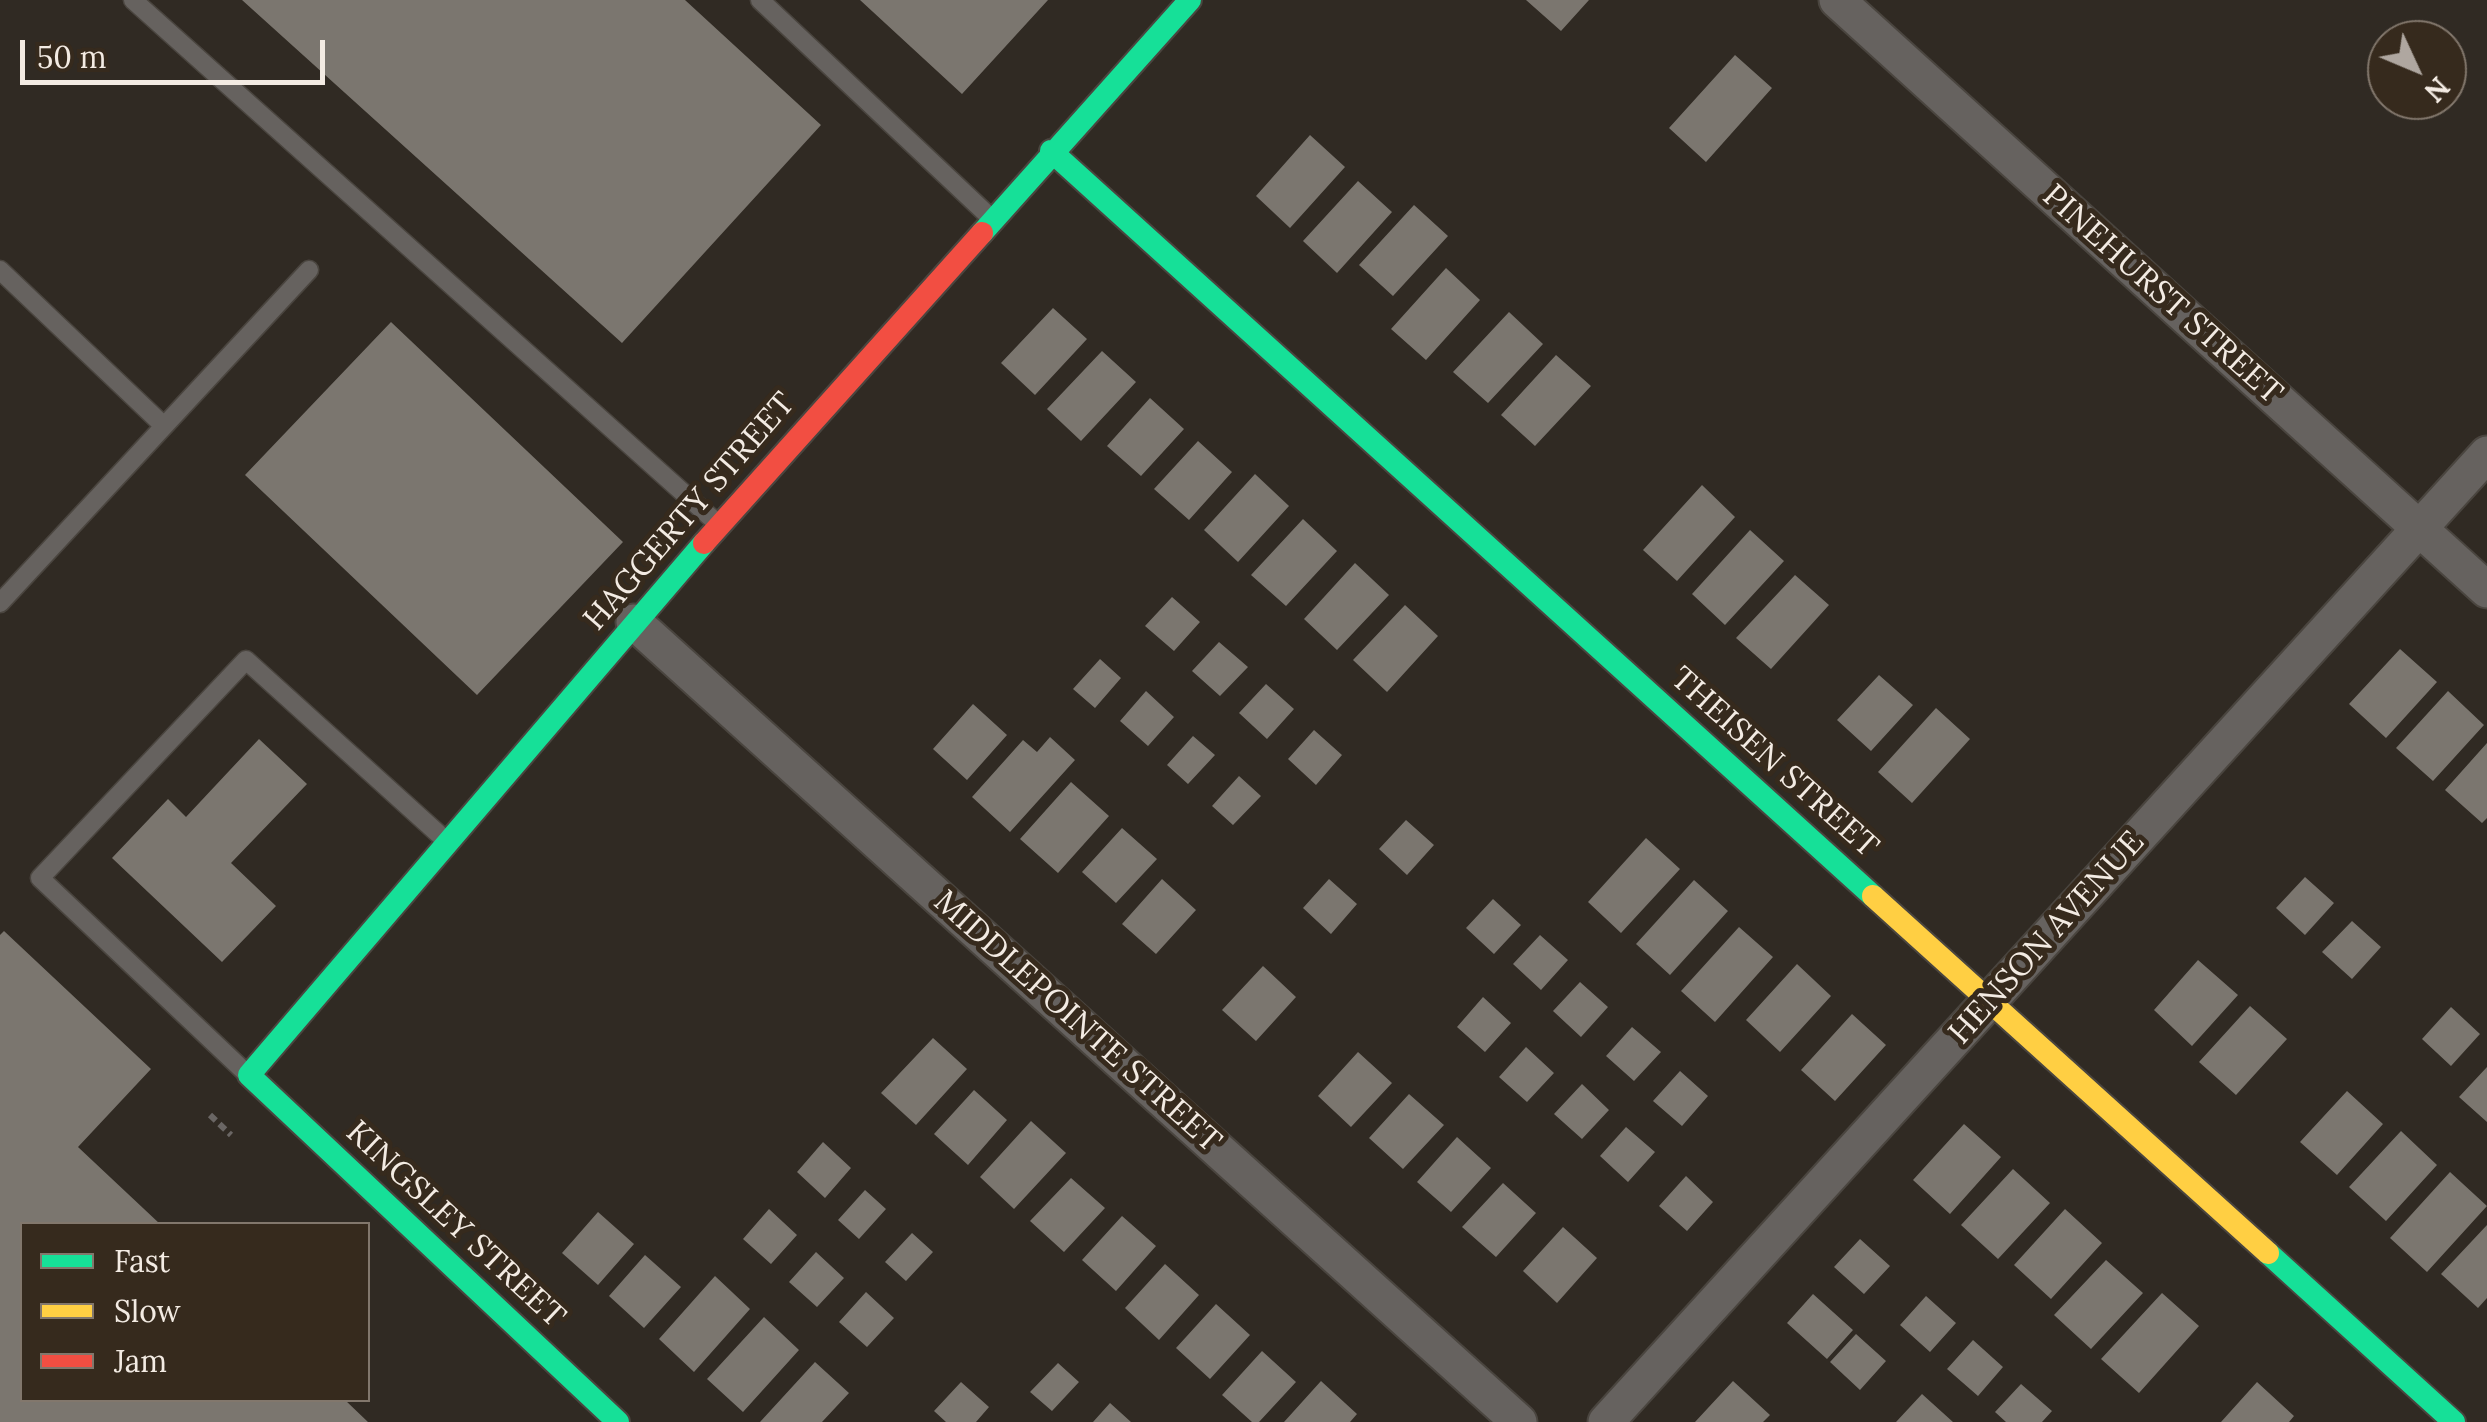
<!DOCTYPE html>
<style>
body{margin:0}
#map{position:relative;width:2487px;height:1422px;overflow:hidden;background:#302a23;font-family:Lora,serif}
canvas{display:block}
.legend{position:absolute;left:20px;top:1222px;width:350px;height:180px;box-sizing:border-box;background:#362a1d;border:2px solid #82776c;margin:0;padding:12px 18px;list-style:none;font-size:30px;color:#f3ebe3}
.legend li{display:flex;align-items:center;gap:20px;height:50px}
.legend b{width:50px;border:2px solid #82776c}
.north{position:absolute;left:2367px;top:20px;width:100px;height:100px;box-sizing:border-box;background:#362a1d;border:2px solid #82776c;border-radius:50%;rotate:134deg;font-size:28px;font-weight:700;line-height:40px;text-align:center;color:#f3ebe3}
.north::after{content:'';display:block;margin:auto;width:35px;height:45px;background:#afa7a0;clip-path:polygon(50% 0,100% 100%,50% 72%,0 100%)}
.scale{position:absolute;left:20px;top:40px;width:305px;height:45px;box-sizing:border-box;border:5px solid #f3ebe3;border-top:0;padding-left:12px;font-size:30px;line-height:35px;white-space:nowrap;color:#f3ebe3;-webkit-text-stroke:8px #362a1d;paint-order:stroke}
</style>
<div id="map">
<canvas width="2487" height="1422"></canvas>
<ul class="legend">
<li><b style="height:12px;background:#16e098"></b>Fast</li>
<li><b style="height:12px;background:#ffcf43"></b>Slow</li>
<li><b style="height:12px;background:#f24e42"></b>Jam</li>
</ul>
<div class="north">N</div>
<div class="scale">50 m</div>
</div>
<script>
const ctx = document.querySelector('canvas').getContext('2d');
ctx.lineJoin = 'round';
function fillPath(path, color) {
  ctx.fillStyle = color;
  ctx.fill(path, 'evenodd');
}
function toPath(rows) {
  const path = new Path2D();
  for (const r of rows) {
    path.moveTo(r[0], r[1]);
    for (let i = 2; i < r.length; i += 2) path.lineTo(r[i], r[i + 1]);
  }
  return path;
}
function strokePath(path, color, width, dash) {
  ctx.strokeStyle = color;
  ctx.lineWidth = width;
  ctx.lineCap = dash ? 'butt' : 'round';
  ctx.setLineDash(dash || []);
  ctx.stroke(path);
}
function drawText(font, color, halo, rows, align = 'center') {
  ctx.font = font + ' Lora,serif';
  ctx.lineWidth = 10;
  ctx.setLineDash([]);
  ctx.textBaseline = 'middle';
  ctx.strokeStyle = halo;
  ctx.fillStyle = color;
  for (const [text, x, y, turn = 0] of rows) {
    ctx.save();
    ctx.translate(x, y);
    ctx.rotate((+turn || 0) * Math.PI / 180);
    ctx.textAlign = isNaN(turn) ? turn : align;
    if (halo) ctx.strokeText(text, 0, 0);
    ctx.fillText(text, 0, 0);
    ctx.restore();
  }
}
fillPath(toPath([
 [242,0,685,0,821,125,622,343],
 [860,0,1048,0,962,94],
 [1526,0,1589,0,1561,31],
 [1735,55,1772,88,1706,162,1669,128],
 [1310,135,1345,167,1290,228,1256,196],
 [1358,181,1392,212,1337,273,1303,241],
 [1414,205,1448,236,1393,296,1359,265],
 [1446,268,1480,300,1426,360,1391,329],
 [1053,308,1087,339,1035,395,1001,363],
 [1509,312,1543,344,1488,403,1453,372],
 [391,322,623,542,477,695,245,475],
 [1102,351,1136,382,1081,441,1047,409],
 [1556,355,1591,386,1535,446,1501,415],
 [1150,398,1184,429,1141,476,1107,446],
 [1198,441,1232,472,1189,520,1154,489],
 [1255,474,1289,506,1238,562,1204,530],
 [1702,485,1735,517,1677,581,1643,550],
 [1303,519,1337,551,1286,606,1251,575],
 [1750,530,1784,561,1725,625,1692,594],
 [1355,563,1389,595,1337,650,1304,619],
 [1795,575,1829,605,1771,669,1736,638],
 [1172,597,1200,622,1174,651,1145,626],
 [1405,605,1438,636,1387,692,1353,660],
 [1219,642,1248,667,1220,696,1192,671],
 [2400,649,2437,682,2386,738,2349,704],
 [1100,659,1121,678,1095,708,1073,689],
 [1879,675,1913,705,1871,751,1837,720],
 [1266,684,1294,709,1267,739,1239,713],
 [1146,691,1174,717,1148,746,1120,721],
 [2448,691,2484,725,2433,781,2396,748],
 [973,704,1007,735,967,780,933,749],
 [1936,708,1970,739,1912,803,1878,772],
 [1314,730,1342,755,1316,785,1288,759],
 [1193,736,1215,755,1188,784,1167,765],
 [1050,737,1075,760,1010,832,972,797,1023,740,1037,752],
 [259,739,307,784,231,863,276,906,222,962,112,858,168,799,186,817],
 [2487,743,2487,818,2482,823,2445,790],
 [1239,776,1261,796,1233,825,1212,806],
 [1071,782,1109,816,1058,873,1020,839],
 [1406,820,1434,845,1407,875,1379,849],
 [1122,828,1157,859,1116,903,1082,872],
 [1646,838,1680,869,1621,933,1588,902],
 [2305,877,2334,903,2305,935,2276,908],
 [1162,879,1196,910,1156,954,1122,924],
 [1329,879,1357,904,1331,934,1303,908],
 [1694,880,1728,911,1670,975,1636,944],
 [1493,899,1521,925,1494,954,1466,928],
 [2352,921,2381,947,2352,979,2322,952],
 [1739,927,1773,957,1715,1022,1681,991],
 [4,931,151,1069,78,1147,160,1224,22,1224,22,1400,345,1400,368,1422,0,1422,0,935],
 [1540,935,1568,960,1541,990,1513,964],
 [2198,960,2238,995,2192,1046,2154,1010],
 [1797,964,1831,996,1780,1052,1746,1020],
 [1263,966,1296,997,1256,1041,1222,1010],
 [1580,982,1608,1007,1581,1037,1553,1011],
 [1483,997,1511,1023,1485,1052,1457,1027],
 [2250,1006,2287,1039,2236,1095,2199,1062],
 [2451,1007,2480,1034,2451,1066,2422,1039],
 [1852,1014,1886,1045,1835,1101,1801,1070],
 [1632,1027,1661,1052,1634,1081,1606,1056],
 [933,1038,967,1069,916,1125,881,1093],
 [1526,1047,1554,1073,1527,1102,1499,1077],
 [1358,1052,1392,1083,1351,1127,1318,1096],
 [2487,1067,2487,1122,2459,1097],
 [1680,1071,1708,1096,1682,1126,1653,1101],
 [1582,1084,1609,1110,1582,1139,1554,1114],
 [974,1090,1007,1120,968,1165,934,1134],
 [2347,1091,2383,1124,2337,1175,2300,1142],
 [1409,1094,1444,1125,1403,1169,1369,1138],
 [1031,1121,1066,1153,1014,1209,980,1177],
 [1964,1124,2001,1157,1950,1214,1913,1180],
 [1626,1127,1655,1152,1628,1182,1600,1156],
 [2401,1131,2437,1165,2386,1221,2349,1187],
 [1457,1137,1491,1168,1451,1212,1417,1182],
 [823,1142,851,1168,825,1198,797,1172],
 [2013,1169,2050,1203,1998,1259,1961,1225],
 [2450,1172,2487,1206,2427,1272,2390,1238],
 [1686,1176,1713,1202,1687,1231,1659,1206],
 [1071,1178,1105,1208,1064,1252,1030,1221],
 [1503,1183,1536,1213,1496,1257,1462,1227],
 [865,1190,886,1209,859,1239,838,1220],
 [769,1209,797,1235,771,1264,743,1239],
 [2065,1209,2102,1243,2051,1299,2014,1265],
 [598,1212,634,1244,598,1285,562,1253],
 [1122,1216,1156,1246,1116,1291,1082,1260],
 [2487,1225,2487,1298,2478,1308,2441,1274],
 [1563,1227,1597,1258,1557,1303,1523,1271],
 [912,1233,933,1252,906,1281,885,1262],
 [1860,1239,1890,1266,1864,1294,1834,1267],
 [816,1252,844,1278,817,1307,789,1282],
 [645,1255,681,1287,644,1328,609,1296],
 [2106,1260,2143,1293,2091,1349,2054,1315],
 [1165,1264,1199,1295,1159,1340,1125,1308],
 [715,1276,750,1309,694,1372,659,1339],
 [866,1292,894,1318,867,1347,839,1322],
 [2162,1293,2199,1326,2139,1393,2101,1359],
 [1813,1294,1853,1330,1827,1359,1787,1323],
 [1926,1296,1956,1323,1930,1352,1900,1325],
 [1216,1304,1250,1335,1210,1379,1176,1348],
 [764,1317,799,1350,743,1412,707,1379],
 [1856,1334,1886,1361,1860,1390,1830,1362],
 [1973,1340,2003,1367,1978,1396,1947,1369],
 [1262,1351,1296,1382,1259,1422,1252,1422,1222,1395],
 [815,1362,849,1393,822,1422,760,1422],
 [1058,1363,1079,1382,1052,1411,1030,1392],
 [1321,1381,1357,1414,1350,1422,1284,1422],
 [1733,1381,1770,1415,1763,1422,1695,1422],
 [961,1382,989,1407,976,1422,946,1422,934,1411],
 [2257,1382,2294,1416,2289,1422,2221,1422],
 [2021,1384,2052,1411,2042,1422,2006,1422,1995,1412],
 [1922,1394,1953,1422,1896,1422],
 [1110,1403,1131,1422,1093,1422]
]), '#7b766f');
const lane = toPath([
 [133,0,717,523],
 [760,0,991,218],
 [0,270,164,426],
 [0,603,309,270],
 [245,1072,40,878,246,660,443,838]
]);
const street = toPath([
 [1837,0,2487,590],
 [634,622,1519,1422],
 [1606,1422,2487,454]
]);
const fast = toPath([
 [1051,151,1873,896],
 [982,233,1190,0],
 [2268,1253,2454,1422],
 [618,1422,249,1075,704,543]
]);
const slow = toPath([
 [1873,896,2268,1253]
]);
const jam = toPath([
 [704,543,982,233]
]);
strokePath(lane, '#4a453f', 21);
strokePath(street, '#4a453f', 39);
strokePath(fast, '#4a453f', 26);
strokePath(slow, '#4a453f', 26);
strokePath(jam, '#4a453f', 26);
strokePath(toPath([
 [210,1115,231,1135]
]), '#6a6664', 6, [8, 5]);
strokePath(lane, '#66625f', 18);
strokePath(street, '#66625f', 35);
strokePath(fast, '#16e098', 22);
strokePath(slow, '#ffcf43', 22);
strokePath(jam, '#f24e42', 22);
drawText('32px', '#f3ebe3', '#362a1d', [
 ["PINEHURST STREET",2162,295,42],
 ["HAGGERTY STREET",690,512,-49],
 ["THEISEN STREET",1774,763,42],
 ["HENSON AVENUE",2047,938,-48],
 ["MIDDLEPOINTE STREET",1077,1022,42],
 ["KINGSLEY STREET",455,1225,43]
]);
</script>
